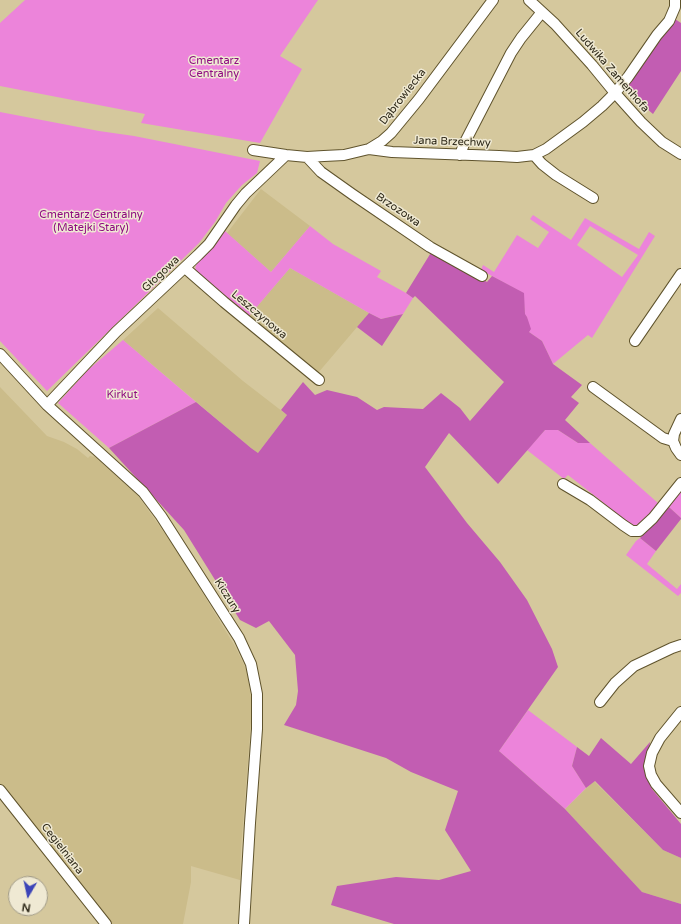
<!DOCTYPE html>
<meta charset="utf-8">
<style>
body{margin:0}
#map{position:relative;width:681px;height:924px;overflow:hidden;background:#d5c89d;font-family:"Varela Round",sans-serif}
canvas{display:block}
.north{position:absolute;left:8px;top:876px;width:40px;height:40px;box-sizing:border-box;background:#efe9d3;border:1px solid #a29c89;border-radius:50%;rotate:189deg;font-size:11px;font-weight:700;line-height:16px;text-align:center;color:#2e2919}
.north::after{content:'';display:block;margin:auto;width:14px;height:18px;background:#3c44b8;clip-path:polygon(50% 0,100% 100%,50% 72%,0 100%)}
</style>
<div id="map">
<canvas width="681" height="924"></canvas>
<div class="north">N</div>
</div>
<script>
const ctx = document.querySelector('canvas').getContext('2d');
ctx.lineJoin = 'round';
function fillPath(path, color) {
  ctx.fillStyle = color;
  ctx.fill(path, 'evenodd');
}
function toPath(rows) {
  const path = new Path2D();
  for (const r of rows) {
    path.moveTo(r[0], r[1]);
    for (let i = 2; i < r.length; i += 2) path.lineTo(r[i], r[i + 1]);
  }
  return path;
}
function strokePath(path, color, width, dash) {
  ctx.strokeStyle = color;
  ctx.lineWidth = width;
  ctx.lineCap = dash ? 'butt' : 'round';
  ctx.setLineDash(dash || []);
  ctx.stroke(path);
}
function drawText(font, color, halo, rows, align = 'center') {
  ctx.font = font + ' "Varela Round",sans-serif';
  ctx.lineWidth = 3;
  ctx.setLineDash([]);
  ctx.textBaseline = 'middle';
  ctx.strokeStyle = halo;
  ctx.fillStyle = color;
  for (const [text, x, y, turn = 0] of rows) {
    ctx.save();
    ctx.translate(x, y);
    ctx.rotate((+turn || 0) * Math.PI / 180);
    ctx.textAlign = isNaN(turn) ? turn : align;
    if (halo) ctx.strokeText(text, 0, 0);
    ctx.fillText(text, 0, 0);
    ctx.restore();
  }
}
fillPath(toPath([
 [261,189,310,226,271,272,227,233],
 [290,268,369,313,318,373,249,316],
 [158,308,243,381,287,415,258,453,251,448,123,340],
 [0,387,47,436,64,442,77,449,88,458,90,456,95,457,138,496,176,549,236,648,247,671,251,698,251,722,241,849,240,880,191,866,191,882,183,924,110,924,0,784],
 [594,781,663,850,681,858,681,904,642,892,565,809]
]), '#cbbc8a');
fillPath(toPath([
 [25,0,318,0,280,56,302,69,260,143,141,123,145,114,0,86,0,23],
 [0,112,99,131,134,136,260,161,257,173,242,185,226,203,215,222,199,243,47,391,0,341],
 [533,215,571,240,585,218,639,249,649,232,655,236,592,338,588,335,553,364,542,341,529,332,527,317,525,315,523,293,481,270,483,265,494,272,517,235,538,248,549,232,530,219],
 [590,226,638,255,622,277,577,245],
 [310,226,333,244,381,271,377,277,406,293,413,298,403,314,381,319,369,313,290,268,249,316,198,275,195,270,196,265,225,231,271,272],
 [123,340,196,402,109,448,58,403,88,370],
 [545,430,558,430,578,443,590,443,658,503,642,524,634,526,630,525,600,500,568,475,564,479,527,450],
 [681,491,681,518,669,507],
 [640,538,656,551,647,564,677,589,681,584,681,593,678,596,626,555,636,541],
 [528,710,577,747,572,766,586,788,565,809,499,751]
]), '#ec84da');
fillPath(toPath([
 [675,19,681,23,681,71,653,114,624,89],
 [432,251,487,282,492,276,524,293,525,314,527,317,531,329,529,332,542,341,553,364,582,385,571,397,579,403,565,420,590,443,578,443,558,430,545,430,498,484,449,433,425,467,467,523,500,562,527,600,552,649,558,667,499,751,565,809,642,892,681,904,681,924,394,924,331,905,337,886,396,877,439,880,471,871,445,830,458,791,411,772,386,758,284,725,296,705,298,691,295,655,269,621,256,628,240,620,184,530,109,448,196,402,251,448,258,453,287,415,281,410,303,382,315,395,327,390,357,397,377,410,384,407,423,409,441,393,460,408,470,421,504,382,415,296,413,298,406,293],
 [369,313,381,319,403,314,382,346,357,327],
 [669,507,681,518,681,519,656,551,640,538],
 [601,738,631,764,650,742,646,775,652,789,681,824,681,858,663,850,595,781,586,788,572,766,577,747,589,756]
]), '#c25db2');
const street = toPath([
 [529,0,555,24,592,65,615,93,641,122,662,142,681,154],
 [369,149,392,152,499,156,517,157,534,155,546,149,583,122,602,106,615,93,628,77,657,35,669,21,675,7,675,0],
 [253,150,286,155,307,157,324,156,344,155,369,149,382,141,391,133,419,99,493,0],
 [460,155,464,144,511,53,521,38,542,12],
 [534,155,542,164,556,175,593,198],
 [307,157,321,172,352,194,430,247,482,276],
 [185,268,224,302,319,380],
 [635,341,681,274],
 [0,354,47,405,143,492,161,516,239,638,251,664,257,694,257,729,250,823,244,924],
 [593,387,663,438,673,441,676,448,681,455],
 [47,405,116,332,198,255,209,244,236,205,246,193,286,155],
 [673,441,674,434,681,419],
 [563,484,590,500,623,525,632,531,639,531,653,518,681,483],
 [600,702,615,683,634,666,672,648,681,645],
 [681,712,660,738,652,753,649,766,651,775,656,784,681,813],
 [0,790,106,924]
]);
strokePath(street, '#5f532c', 12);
strokePath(street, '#fff', 10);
drawText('11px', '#8e0a80', '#efe9d3', [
 ["Cmentarz",214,61],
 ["Centralny",214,74],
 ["Cmentarz Centralny",91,215],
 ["(Matejki Stary)",91,228],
 ["Kirkut",122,395]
]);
drawText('11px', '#2e2919', '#efe9d3', [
 ["Ludwika Zamenhofa",612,71,49],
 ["Dąbrowiecka",403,97,-52],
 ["Jana Brzechwy",452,142,2],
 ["Brzozowa",398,210,34],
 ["Głogowa",161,274,-43],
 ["Leszczynowa",259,315,40],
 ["Kiczury",227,596,57],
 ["Cegielniana",62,849,52]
]);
</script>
